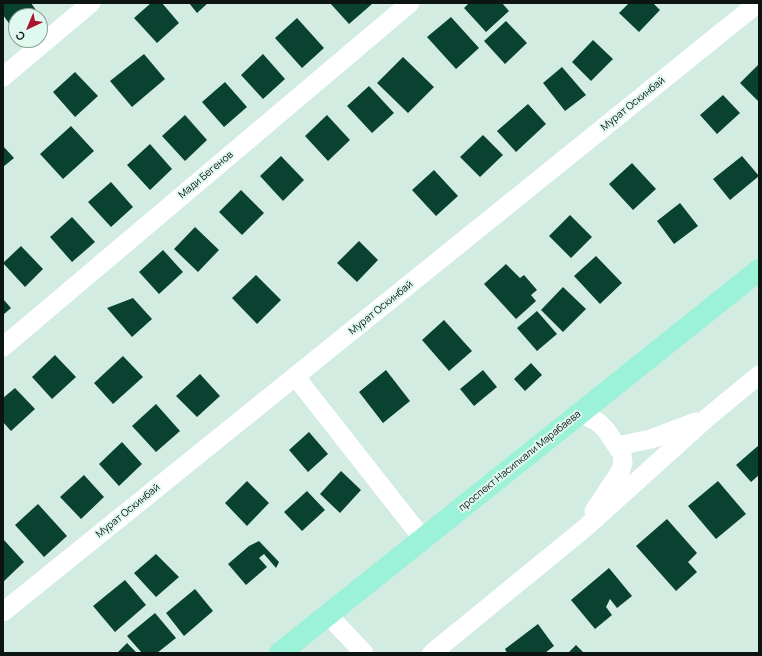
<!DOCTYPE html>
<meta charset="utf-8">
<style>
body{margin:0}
#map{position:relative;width:762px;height:656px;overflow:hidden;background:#d2ece1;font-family:Manrope,sans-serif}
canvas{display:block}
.frame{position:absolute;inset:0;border:4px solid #0c1511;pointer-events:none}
.north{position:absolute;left:8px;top:8px;width:40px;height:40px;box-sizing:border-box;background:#dff9ef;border:1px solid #8b9e96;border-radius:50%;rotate:224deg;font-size:11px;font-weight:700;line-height:16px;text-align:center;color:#0c1511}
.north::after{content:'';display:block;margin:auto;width:14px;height:18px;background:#ab1530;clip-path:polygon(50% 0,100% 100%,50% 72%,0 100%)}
</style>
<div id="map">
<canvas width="762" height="656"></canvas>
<div class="frame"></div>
<div class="north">С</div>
</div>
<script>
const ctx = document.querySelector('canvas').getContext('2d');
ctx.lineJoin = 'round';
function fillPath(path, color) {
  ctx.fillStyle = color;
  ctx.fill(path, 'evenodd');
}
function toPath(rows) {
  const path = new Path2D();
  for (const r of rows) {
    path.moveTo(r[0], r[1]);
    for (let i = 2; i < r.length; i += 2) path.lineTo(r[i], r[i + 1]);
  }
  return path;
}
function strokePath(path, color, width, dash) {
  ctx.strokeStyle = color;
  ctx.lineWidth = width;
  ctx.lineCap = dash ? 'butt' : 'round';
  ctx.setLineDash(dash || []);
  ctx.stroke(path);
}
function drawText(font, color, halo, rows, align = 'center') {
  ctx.font = font + ' Manrope,sans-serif';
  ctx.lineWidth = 4;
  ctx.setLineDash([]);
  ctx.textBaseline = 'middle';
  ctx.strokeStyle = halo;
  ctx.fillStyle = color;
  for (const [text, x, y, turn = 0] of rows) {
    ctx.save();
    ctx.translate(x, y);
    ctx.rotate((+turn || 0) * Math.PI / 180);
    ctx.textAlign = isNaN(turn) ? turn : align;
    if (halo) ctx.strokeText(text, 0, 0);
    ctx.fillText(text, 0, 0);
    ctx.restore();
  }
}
fillPath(toPath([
 [3,3,31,3,43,20,40,22,40,16,16,16,16,33,3,15],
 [151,3,162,3,179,23,157,43,134,18],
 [189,3,208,3,197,13],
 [330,3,371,3,372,4,349,24],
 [469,3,502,3,509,11,486,32,464,8],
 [629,3,653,3,660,10,639,32,619,13],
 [451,17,479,48,456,69,427,37],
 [297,18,324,48,302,68,275,38],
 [506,21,527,43,505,64,484,41],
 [593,40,613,59,591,81,572,62],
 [144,54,165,79,132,107,110,81],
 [263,54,285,79,263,99,241,75],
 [403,57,434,87,408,113,377,83],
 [759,64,759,102,740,83],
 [562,67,586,95,565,111,543,83],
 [75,72,98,96,75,117,53,92],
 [225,82,247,107,224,127,202,102],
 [369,86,394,113,372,133,347,106],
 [723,95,740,113,717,134,700,115],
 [528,104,546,124,516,152,497,131],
 [185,115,207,140,185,161,162,136],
 [327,115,350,140,328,161,305,136],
 [71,126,94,151,63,179,40,154],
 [483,135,503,155,480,177,460,157],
 [150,144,172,169,150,190,127,165],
 [3,146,14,158,3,167],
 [281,156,304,180,283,201,260,176],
 [742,156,759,176,730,200,713,179],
 [632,163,656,189,633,210,609,184],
 [434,170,458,196,436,216,412,190],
 [111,182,133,207,111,227,88,202],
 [241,190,264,213,242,235,219,212],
 [680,203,698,226,674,244,657,221],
 [570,215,592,237,571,258,549,236],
 [72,217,95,242,72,262,50,237],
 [195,227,219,250,198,272,174,249],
 [359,241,378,260,357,282,337,263],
 [21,246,43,269,25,287,3,263],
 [163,250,183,272,159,294,139,272],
 [596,256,622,283,600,304,574,276],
 [506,264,520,278,524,275,537,290,531,295,536,301,516,319,484,284],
 [256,275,281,300,257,324,232,298],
 [563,287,586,309,563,332,541,310],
 [133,298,152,319,132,337,107,308],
 [3,299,11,308,3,315],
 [537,311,557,334,537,351,517,328],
 [444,320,472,351,449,371,422,340],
 [55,355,76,377,52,399,32,377],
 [123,356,143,377,113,404,94,383],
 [531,363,542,375,525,391,514,379],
 [386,370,410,401,383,423,359,392],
 [483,370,497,387,474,406,460,389],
 [200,374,220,396,197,417,176,396],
 [15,388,35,409,11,431,3,422,3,398],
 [156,404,180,431,156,452,132,426],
 [309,432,328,454,308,472,289,450],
 [122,442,142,464,119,486,99,464],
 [759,445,759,475,751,482,736,465],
 [341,471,361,490,340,513,320,494],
 [84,475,104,497,81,519,60,497],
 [247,481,269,503,247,526,225,503],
 [718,481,746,514,716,539,688,506],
 [307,491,325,510,302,531,284,512],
 [38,504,67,536,44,557,15,525],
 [667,519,697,553,688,562,697,572,676,591,636,546],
 [4,540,24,562,3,582,3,541],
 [259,541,279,562,276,568,264,554,259,558,267,567,246,585,228,564,249,546],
 [156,554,179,577,156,597,134,573],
 [609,568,632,596,617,608,610,599,606,607,612,615,595,629,571,600],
 [125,580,146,605,115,632,93,606],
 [195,589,213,611,184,636,166,613],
 [155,613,176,638,157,653,142,653,127,636],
 [538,624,554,646,545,653,507,653,505,649],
 [127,643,137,653,117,653],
 [576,645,584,653,568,653]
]), '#0a4232');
strokePath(toPath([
 [3,77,91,3],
 [3,347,410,3],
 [295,376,423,539],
 [580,413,598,422,606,430,622,454,623,463,620,472,594,511],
 [617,446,651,439,696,422],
 [3,612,758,3],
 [328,615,364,653],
 [432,653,585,528,708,417,759,375]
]), '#fff', 19);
strokePath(toPath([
 [280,653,759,270]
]), '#9cf2d8', 22);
drawText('10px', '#0c1511', '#dff9ef', [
 ["Мурат Оскинбай",633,104,-39],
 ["Мади Бегенов",206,175,-40],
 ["Мурат Оскинбай",381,308,-39],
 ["проспект Насипкали Марабаева",520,461,-39],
 ["Мурат Оскинбай",128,511,-39]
]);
</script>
